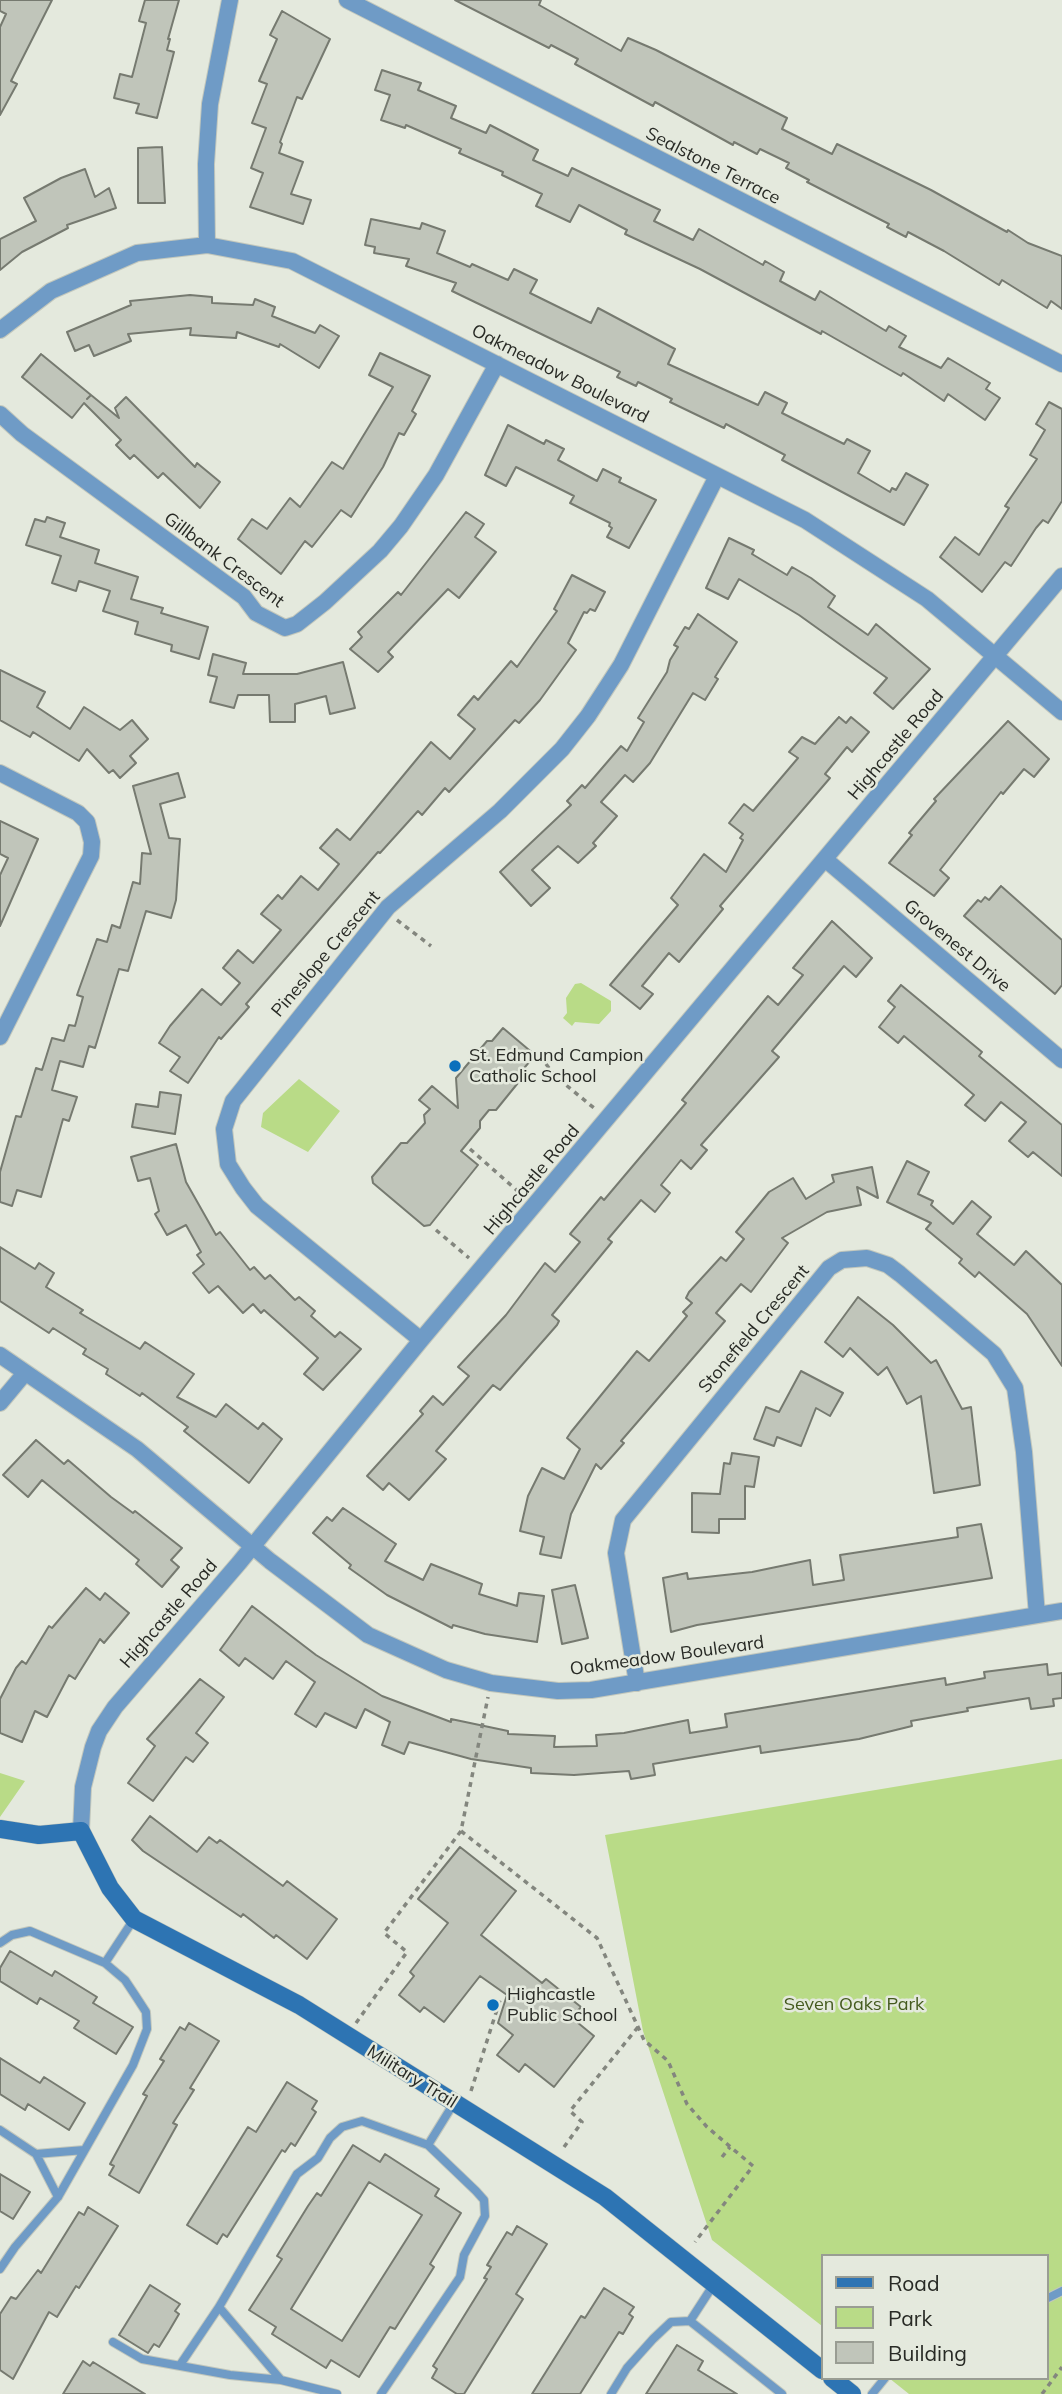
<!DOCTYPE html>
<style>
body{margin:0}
#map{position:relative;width:1062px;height:2394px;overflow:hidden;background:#e4e9dd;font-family:Mulish,sans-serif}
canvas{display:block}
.legend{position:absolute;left:821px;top:2254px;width:228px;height:126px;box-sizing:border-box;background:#e4e9dd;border:2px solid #999d93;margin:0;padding:9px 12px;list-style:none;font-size:21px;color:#282a25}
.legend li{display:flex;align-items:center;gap:14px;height:35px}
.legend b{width:35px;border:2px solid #999d93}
</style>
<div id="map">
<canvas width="1062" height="2394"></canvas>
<ul class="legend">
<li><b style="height:9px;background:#2d74b3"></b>Road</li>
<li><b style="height:19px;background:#b9db87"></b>Park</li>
<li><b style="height:19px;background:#c0c5ba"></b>Building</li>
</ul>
</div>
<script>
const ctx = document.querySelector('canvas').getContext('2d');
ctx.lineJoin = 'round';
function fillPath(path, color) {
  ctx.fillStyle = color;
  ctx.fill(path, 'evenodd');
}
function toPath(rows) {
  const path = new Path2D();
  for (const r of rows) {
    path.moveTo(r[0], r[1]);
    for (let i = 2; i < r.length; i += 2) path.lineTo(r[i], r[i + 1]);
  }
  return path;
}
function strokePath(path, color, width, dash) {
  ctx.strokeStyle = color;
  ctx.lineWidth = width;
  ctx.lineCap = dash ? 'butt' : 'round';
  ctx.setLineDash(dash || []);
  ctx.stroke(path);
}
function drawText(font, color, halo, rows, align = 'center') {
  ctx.font = font + ' Mulish,sans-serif';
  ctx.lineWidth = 5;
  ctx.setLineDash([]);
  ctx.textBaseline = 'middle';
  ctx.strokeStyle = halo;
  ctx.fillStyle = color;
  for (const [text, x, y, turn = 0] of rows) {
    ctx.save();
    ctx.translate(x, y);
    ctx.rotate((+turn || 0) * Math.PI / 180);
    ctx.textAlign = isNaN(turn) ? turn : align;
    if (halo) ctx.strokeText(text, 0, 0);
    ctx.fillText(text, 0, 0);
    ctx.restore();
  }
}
fillPath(toPath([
 [581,983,611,1001,611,1011,599,1024,575,1022,572,1026,563,1018,567,1013,566,998,575,984],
 [299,1079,340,1111,308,1152,261,1127,263,1113],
 [1062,1759,1062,2394,909,2394,889,2378,1046,2378,1046,2256,822,2256,822,2326,712,2240,643,2031,605,1835],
 [0,1773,25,1781,0,1817]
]), '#b9db87');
const building = toPath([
 [0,0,52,0,11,81,17,84,0,115,0,27,6,14,0,11,0,0],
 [145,0,179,0,168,39,170,39,167,50,174,52,157,118,136,113,139,104,114,98,120,74,132,77,146,23,139,21,145,0],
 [455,0,541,0,539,5,621,51,628,38,656,50,787,118,782,129,832,154,837,144,931,190,1007,232,1008,230,1028,243,1062,256,1062,309,1051,301,1047,308,1002,280,999,285,944,251,908,232,906,237,887,227,889,224,807,182,809,180,786,168,789,163,760,149,757,154,734,142,733,145,655,102,653,106,575,64,578,59,551,45,549,48,455,0],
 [282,11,330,39,302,99,297,97,280,142,282,144,279,153,303,162,291,194,311,200,303,224,250,207,263,173,251,168,266,128,252,123,267,84,259,81,277,39,270,35,282,11],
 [382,70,421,83,418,90,456,106,451,118,486,133,490,125,538,150,533,160,568,176,572,168,660,210,654,221,693,240,699,229,763,265,765,261,784,272,780,281,815,300,820,291,886,331,889,326,906,336,899,347,941,368,948,358,990,383,986,389,1000,398,985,420,948,394,944,401,903,373,901,376,822,331,821,334,700,269,625,234,627,230,579,205,570,222,536,206,542,194,502,175,503,172,459,153,461,149,406,125,405,128,381,120,390,95,375,90,382,70],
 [162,147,165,203,138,203,138,148,162,147],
 [85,169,95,197,109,188,116,208,67,225,68,228,22,252,0,270,0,239,36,221,24,198,61,178,85,169],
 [371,219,420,229,422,223,445,231,437,253,470,267,472,264,508,280,514,269,537,280,530,293,591,323,598,308,675,349,668,364,758,405,765,392,787,403,782,413,844,444,847,439,870,451,858,473,890,492,892,488,896,490,906,473,928,485,904,525,782,460,785,455,726,424,724,428,670,402,672,399,638,382,636,386,617,377,620,372,452,291,456,283,406,266,409,259,374,253,375,247,365,245,371,219],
 [190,295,212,297,212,303,253,305,255,299,275,307,272,316,315,333,320,325,339,336,319,368,280,344,279,347,237,332,236,338,190,335,191,328,128,334,131,341,94,356,89,345,75,351,67,332,131,305,130,301,190,295],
 [380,353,430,376,412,411,416,414,404,435,399,433,383,467,351,517,341,510,312,547,305,541,281,574,238,539,252,519,267,529,290,498,300,507,332,462,343,469,393,387,369,375,380,353],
 [41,354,91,395,87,399,91,395,119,418,115,408,126,397,195,467,197,463,220,482,200,508,163,473,158,478,134,455,130,459,116,445,121,440,84,403,72,418,22,377,41,354],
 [1049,402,1062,409,1062,501,1048,523,1043,520,1036,528,1011,566,1005,562,982,592,940,557,955,537,979,555,1009,508,1005,506,1037,459,1030,455,1045,430,1036,424,1049,402],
 [508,425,544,444,546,440,564,449,558,460,597,481,603,469,621,478,619,482,656,500,629,548,607,537,612,528,609,526,610,523,570,503,574,496,516,467,506,486,485,475,508,425],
 [466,512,484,524,475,537,496,552,459,598,448,589,388,652,393,657,378,672,350,649,362,637,358,632,398,592,401,595,466,512],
 [47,517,65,523,60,537,99,550,95,563,138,577,131,599,163,608,161,613,208,627,199,659,171,651,172,645,135,634,138,622,103,611,110,591,79,581,76,591,52,583,61,556,26,545,35,519,45,522,47,517],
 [729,538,754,550,752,554,787,575,792,567,811,578,835,596,828,607,868,635,876,624,930,669,893,709,874,693,887,678,799,615,739,579,728,599,706,588,729,538],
 [572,575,605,592,595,611,590,609,587,613,584,612,568,643,576,650,540,700,519,723,515,720,449,792,445,788,422,815,418,811,380,853,378,852,246,1004,249,1007,221,1039,219,1037,188,1083,170,1071,180,1057,159,1043,170,1026,202,989,221,1005,240,983,223,968,238,950,253,963,281,930,261,914,278,895,282,899,301,876,318,890,339,864,320,848,337,829,350,840,431,742,450,759,475,729,458,715,474,696,478,700,511,661,517,667,557,611,554,609,572,575],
 [698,614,737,642,715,677,718,679,705,700,693,693,650,763,633,782,625,775,601,802,617,816,593,843,596,846,578,863,558,846,532,870,550,888,531,906,500,872,571,805,567,801,582,785,585,788,621,746,627,751,644,722,638,718,667,672,670,660,678,647,674,645,685,627,689,629,698,614],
 [213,654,246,663,243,674,297,674,343,662,355,708,330,714,326,696,295,704,295,722,270,722,269,695,238,695,234,708,210,702,217,677,208,675,213,654],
 [0,670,45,692,37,707,70,729,84,707,120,730,132,720,148,739,130,756,136,763,120,778,113,770,109,773,87,749,79,761,33,732,30,737,0,720,0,670],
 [839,717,846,723,851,717,869,732,852,752,847,747,825,774,830,778,720,906,723,909,679,962,669,953,642,986,653,994,640,1009,610,985,678,905,671,898,704,854,726,872,743,840,740,838,743,834,729,823,744,804,753,811,798,758,789,752,802,737,815,744,839,717],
 [1008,721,1049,759,1034,777,1024,769,1003,794,1001,792,940,870,949,878,934,896,889,863,912,835,909,833,936,801,934,799,1008,721],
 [178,773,185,797,160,804,169,838,180,839,176,900,171,918,146,911,128,971,119,969,95,1048,89,1046,83,1067,60,1061,52,1090,77,1097,69,1121,63,1119,41,1197,17,1190,12,1206,0,1202,0,1172,16,1116,21,1117,36,1068,42,1070,52,1038,64,1041,69,1025,75,1026,83,997,77,995,97,939,107,942,112,925,120,928,133,882,140,884,142,853,151,854,133,786,178,773],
 [0,821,38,839,0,926,0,875,8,858,0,854,0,821],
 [1001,886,1062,940,1062,985,1055,994,964,916,978,900,981,902,985,897,989,900,1001,886],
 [832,921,872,958,856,977,844,966,772,1051,779,1057,701,1145,707,1150,691,1169,681,1160,661,1185,670,1193,655,1212,641,1200,608,1239,612,1242,552,1315,559,1321,557,1325,500,1390,493,1385,436,1451,446,1459,429,1478,409,1500,389,1483,383,1490,367,1476,423,1414,420,1411,433,1396,443,1405,469,1376,458,1367,506,1315,545,1263,555,1272,580,1242,570,1234,601,1197,604,1200,686,1103,682,1100,768,996,778,1005,803,975,793,968,832,921],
 [901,985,982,1052,979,1056,1062,1125,1062,1176,1033,1152,1028,1157,1009,1141,1026,1122,1001,1102,985,1121,965,1105,974,1095,904,1036,898,1043,879,1027,895,1007,888,1001,901,985],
 [503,1028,535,1055,525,1067,526,1073,496,1110,489,1110,480,1121,480,1128,461,1151,478,1165,430,1225,424,1226,373,1183,372,1177,401,1143,407,1143,425,1123,424,1115,430,1109,419,1100,432,1086,458,1108,456,1078,487,1041,492,1041,503,1028],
 [160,1092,181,1095,175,1134,132,1127,136,1104,158,1107,160,1092],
 [176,1144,186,1182,216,1235,220,1232,250,1270,254,1267,265,1279,270,1275,295,1300,299,1297,315,1311,311,1316,335,1337,340,1332,361,1349,323,1390,304,1374,318,1358,264,1310,261,1313,253,1304,243,1313,218,1286,209,1293,193,1273,204,1264,197,1255,201,1252,186,1225,167,1235,155,1214,159,1211,150,1178,138,1181,131,1157,176,1144],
 [907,1161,929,1172,918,1194,933,1201,931,1205,953,1224,972,1201,991,1217,977,1234,1014,1265,1026,1251,1062,1285,1062,1366,1027,1314,979,1272,975,1277,959,1263,962,1259,926,1229,931,1223,887,1202,907,1161],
 [872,1167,878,1198,857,1187,861,1205,827,1212,782,1238,788,1243,751,1292,741,1284,716,1313,725,1321,621,1441,624,1443,601,1469,596,1464,571,1514,561,1558,540,1554,544,1537,520,1531,528,1496,542,1468,564,1479,580,1449,567,1438,571,1432,637,1351,649,1361,687,1316,683,1312,692,1303,686,1298,689,1292,721,1257,726,1261,744,1239,736,1232,769,1192,793,1178,806,1199,834,1182,832,1175,872,1167],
 [0,1247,35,1269,39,1263,54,1273,46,1287,83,1310,80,1313,140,1349,145,1342,194,1374,177,1397,216,1417,226,1404,258,1429,263,1423,282,1439,249,1483,184,1431,188,1427,142,1393,140,1396,106,1374,108,1369,83,1354,86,1349,53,1328,49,1333,0,1301,0,1247],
 [858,1297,893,1325,931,1363,936,1360,962,1409,971,1407,980,1485,934,1493,921,1396,907,1404,887,1367,878,1375,850,1348,843,1357,825,1342,858,1297],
 [801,1371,843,1393,830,1416,816,1408,801,1446,777,1437,774,1446,754,1439,766,1407,779,1412,801,1371],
 [36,1440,64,1464,68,1460,111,1497,133,1513,135,1511,182,1548,171,1560,179,1567,162,1587,136,1564,139,1560,42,1480,28,1497,3,1475,36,1440],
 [732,1453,759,1457,754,1487,745,1486,745,1519,719,1519,719,1533,692,1532,692,1493,720,1494,724,1463,730,1464,732,1453],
 [343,1508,396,1544,385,1561,423,1580,431,1564,482,1584,479,1594,517,1606,519,1593,544,1596,537,1642,485,1634,453,1625,452,1628,387,1595,349,1568,351,1565,313,1533,327,1517,332,1521,343,1508],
 [981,1524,992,1578,697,1625,671,1632,663,1578,687,1573,688,1579,752,1572,810,1560,813,1585,844,1580,840,1555,958,1537,957,1528,981,1524],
 [575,1585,588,1638,562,1644,552,1590,575,1585],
 [86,1588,100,1600,105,1593,129,1613,104,1643,100,1639,75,1679,69,1675,47,1717,35,1711,22,1742,0,1733,0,1699,16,1668,22,1661,26,1664,49,1626,52,1628,86,1588],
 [252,1606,316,1655,382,1696,451,1722,451,1719,508,1731,508,1734,555,1736,554,1747,597,1746,596,1735,624,1733,688,1720,690,1733,727,1727,725,1714,945,1678,946,1685,985,1678,984,1672,1047,1664,1048,1675,1062,1673,1062,1698,1053,1699,1054,1706,1031,1709,1029,1698,967,1708,968,1711,911,1721,912,1726,859,1739,761,1753,760,1746,653,1764,655,1775,631,1779,629,1771,574,1775,531,1773,531,1768,471,1759,409,1742,404,1754,382,1745,390,1722,365,1709,356,1728,325,1713,316,1727,295,1714,315,1682,286,1661,273,1679,245,1658,239,1666,220,1650,252,1606],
 [200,1679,224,1697,196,1733,208,1743,193,1762,186,1757,153,1801,128,1783,155,1746,147,1739,200,1679],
 [150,1816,197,1852,209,1837,217,1843,220,1840,283,1886,287,1881,337,1919,307,1959,276,1935,274,1938,243,1914,241,1917,143,1851,132,1840,150,1816],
 [460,1847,516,1891,481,1935,542,1983,546,1979,581,2007,572,2018,594,2036,554,2087,525,2064,519,2072,497,2055,513,2035,498,2023,507,1995,480,1976,444,2022,424,2007,420,2012,399,1995,414,1976,410,1972,448,1923,418,1899,460,1847],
 [10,1951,52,1976,55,1971,97,1997,93,2003,133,2027,116,2054,74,2028,79,2021,40,1998,37,2004,0,1981,0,1968,10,1951],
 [189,2023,219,2041,190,2088,194,2090,173,2123,177,2125,139,2193,109,2175,114,2166,110,2164,147,2096,143,2094,164,2061,160,2059,180,2027,185,2030,189,2023],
 [0,2058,40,2083,44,2077,85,2103,69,2130,28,2104,25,2110,0,2094,0,2058],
 [287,2082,317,2101,312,2109,316,2112,295,2146,291,2143,285,2152,282,2150,227,2237,223,2234,217,2244,187,2225,248,2127,256,2132,287,2082],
 [353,2145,380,2162,385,2154,439,2189,435,2196,461,2213,430,2264,434,2267,395,2329,390,2327,359,2377,331,2360,326,2368,272,2334,276,2327,249,2310,282,2259,277,2256,308,2206,317,2193,321,2196,353,2145],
 [369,2182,422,2215,342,2341,291,2309,369,2182],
 [0,2174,30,2192,13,2219,0,2211,0,2174],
 [88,2207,118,2226,79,2288,76,2286,57,2317,49,2312,13,2379,0,2370,0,2314,11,2297,16,2299,38,2270,41,2273,79,2212,84,2215,88,2207],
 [517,2226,547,2244,516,2294,523,2299,464,2394,457,2394,432,2378,437,2369,433,2366,487,2279,484,2278,491,2267,487,2265,507,2232,512,2235,517,2226],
 [150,2285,180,2304,175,2311,179,2314,169,2331,159,2347,154,2344,148,2353,119,2335,150,2285],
 [604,2288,634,2307,629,2314,633,2317,623,2334,619,2332,580,2394,532,2394,581,2316,585,2318,604,2288],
 [677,2345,703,2361,698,2370,737,2394,646,2394,677,2345],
 [83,2361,90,2366,93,2362,145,2394,63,2394,83,2361]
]);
fillPath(building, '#c0c5ba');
strokePath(building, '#767a70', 2);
const lane = toPath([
 [0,1943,12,1935,30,1931,105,1963,125,1980,135,1995,146,2012,147,2029,133,2065,58,2197,15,2247,0,2269],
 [105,1963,134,1919],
 [0,2130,36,2154,58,2197],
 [428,2145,454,2103],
 [36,2154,84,2150],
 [1046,2299,1062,2291],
 [219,2307,281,2380],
 [690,2321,714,2284],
 [113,2342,142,2359,230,2375,281,2380,337,2394],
 [180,2365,219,2307,297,2174,318,2158,330,2138,342,2127,362,2121,428,2145,476,2191,484,2200,485,2216,464,2255,460,2277,381,2394],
 [611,2394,627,2368,653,2339,671,2322,690,2321,782,2394],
 [872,2394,885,2378]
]);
const street = toPath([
 [347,0,1062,364],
 [207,245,206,164,210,104,230,0],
 [0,330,51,291,137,253,207,245,292,261,805,520,927,599,1062,712],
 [0,414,22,434,244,597,256,613,285,628,297,624,325,602,380,551,401,526,436,475,497,364],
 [0,773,78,813,87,822,92,842,91,856,0,1037],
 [826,860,1062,1060],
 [421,1340,257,1206,243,1188,228,1164,224,1129,233,1101,388,907,500,811,562,749,588,716,621,665,717,476],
 [0,1355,137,1449,270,1561,368,1635,446,1670,491,1683,558,1691,591,1690,1062,1611],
 [0,1403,25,1373],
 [637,1683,616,1553,623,1520,829,1268,842,1260,867,1258,888,1265,900,1274,994,1354,1015,1388,1024,1452,1037,1615],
 [81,1831,83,1787,93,1747,99,1731,115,1707,239,1563,421,1340,1062,576]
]);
const secondary = toPath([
 [0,1829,39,1835,81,1831,110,1888,134,1919,299,2005,605,2197,822,2370],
 [832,2378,852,2394]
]);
strokePath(lane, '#c2c7bc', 10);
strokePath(street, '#c2c7bc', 18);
strokePath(secondary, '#c2c7bc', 19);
strokePath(toPath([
 [397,920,431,946],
 [540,1056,555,1076,594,1108],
 [470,1149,521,1194],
 [436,1230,469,1258],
 [461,1831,597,1938,644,2040,668,2061,687,2104,707,2127,753,2166,695,2242],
 [356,2023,407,1952,384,1933,461,1831,488,1697],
 [471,2091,501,1997],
 [564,2147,582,2122,570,2111,638,2027],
 [722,2157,730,2147],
 [1042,2394,1062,2367]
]), '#83867e', 3.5, [5, 5]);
strokePath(lane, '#6f9bc6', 8);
strokePath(street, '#6f9bc6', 16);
strokePath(secondary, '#2d74b3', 18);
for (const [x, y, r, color] of [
 [455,1066,7,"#0b70bc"],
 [493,2005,7,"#0b70bc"]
]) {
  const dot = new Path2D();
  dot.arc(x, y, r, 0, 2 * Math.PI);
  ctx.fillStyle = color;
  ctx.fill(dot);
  strokePath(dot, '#e4e9dd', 2.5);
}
drawText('18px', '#282a25', '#e4e9dd', [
 ["Sealstone Terrace",713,166,27],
 ["Oakmeadow Boulevard",560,374,27],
 ["Gillbank Crescent",224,560,37],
 ["Highcastle Road",896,745,-50],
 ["Grovenest Drive",957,946,40],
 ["Pineslope Crescent",326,954,-50],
 ["Highcastle Road",532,1180,-50],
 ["Stonefield Crescent",754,1329,-50],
 ["Highcastle Road",169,1614,-49],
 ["Oakmeadow Boulevard",667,1656,-8],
 ["Military Trail",412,2077,32]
]);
drawText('18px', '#282a25', '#e4e9dd', [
 ["St. Edmund Campion",469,1056],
 ["Catholic School",469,1077],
 ["Highcastle",507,1995],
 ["Public School",507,2016]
], 'left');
drawText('18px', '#445a1e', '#e4e9dd', [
 ["Seven Oaks Park",854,2005]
]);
</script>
